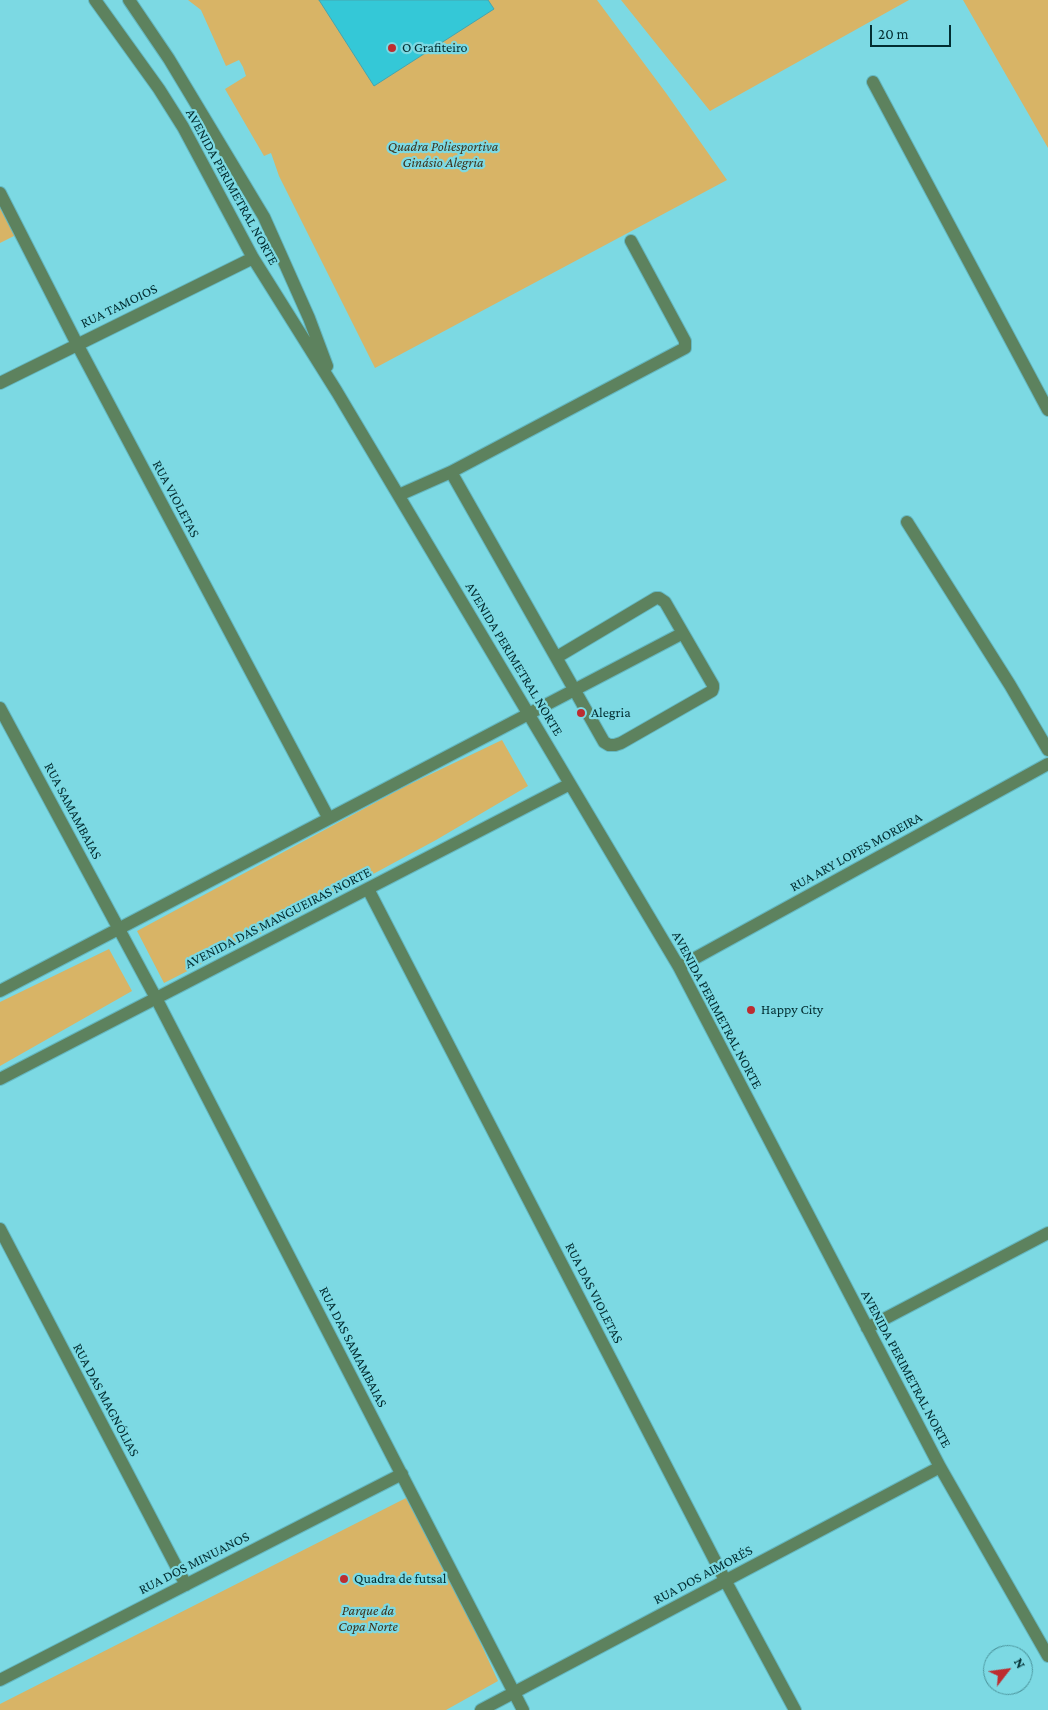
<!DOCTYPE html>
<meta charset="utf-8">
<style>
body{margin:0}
#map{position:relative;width:1048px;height:1710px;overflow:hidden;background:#7cd9e3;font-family:"Crimson Pro",serif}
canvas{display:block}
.north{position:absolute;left:983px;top:1645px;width:50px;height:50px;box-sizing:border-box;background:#7cd9e3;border:1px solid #4b949c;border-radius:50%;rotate:60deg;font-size:14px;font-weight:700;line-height:20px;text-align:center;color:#022d31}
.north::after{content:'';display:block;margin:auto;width:18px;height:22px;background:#bd2d30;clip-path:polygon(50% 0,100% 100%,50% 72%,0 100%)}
.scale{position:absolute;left:870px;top:25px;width:81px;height:22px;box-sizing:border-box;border:2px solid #022d31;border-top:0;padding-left:6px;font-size:15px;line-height:18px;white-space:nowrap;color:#022d31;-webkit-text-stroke:4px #7cd9e3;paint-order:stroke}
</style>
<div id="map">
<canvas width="1048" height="1710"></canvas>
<div class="north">N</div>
<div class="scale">20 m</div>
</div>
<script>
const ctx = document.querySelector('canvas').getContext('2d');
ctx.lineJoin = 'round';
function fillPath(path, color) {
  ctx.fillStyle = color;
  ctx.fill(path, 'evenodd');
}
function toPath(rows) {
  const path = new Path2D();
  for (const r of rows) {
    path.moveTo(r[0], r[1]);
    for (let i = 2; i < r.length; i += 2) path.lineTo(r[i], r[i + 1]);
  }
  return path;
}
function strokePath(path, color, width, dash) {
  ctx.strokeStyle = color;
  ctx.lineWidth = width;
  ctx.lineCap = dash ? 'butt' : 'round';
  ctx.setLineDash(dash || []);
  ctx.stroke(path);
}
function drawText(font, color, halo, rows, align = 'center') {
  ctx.font = font + ' "Crimson Pro",serif';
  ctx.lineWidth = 4.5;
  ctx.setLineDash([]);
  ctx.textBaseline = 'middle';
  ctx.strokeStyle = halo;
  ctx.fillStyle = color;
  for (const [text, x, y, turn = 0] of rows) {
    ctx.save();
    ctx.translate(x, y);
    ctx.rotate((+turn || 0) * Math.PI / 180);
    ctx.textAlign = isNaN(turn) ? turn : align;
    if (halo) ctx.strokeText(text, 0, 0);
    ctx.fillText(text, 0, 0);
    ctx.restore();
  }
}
fillPath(toPath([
 [188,0,597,0,666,93,727,180,375,368,279,176,271,153,264,156,225,89,246,76,243,67,239,60,226,66,201,10],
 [621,0,909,0,710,111],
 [963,0,1048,0,1048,148],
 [0,204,16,235,0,243],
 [502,740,528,786,436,840,303,912,164,983,137,931,406,786],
 [109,949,132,991,0,1066,0,1002],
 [406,1498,457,1592,498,1681,446,1710,0,1710,0,1704]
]), '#d8b466');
const building = toPath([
 [319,0,488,0,494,9,374,86,319,0]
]);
fillPath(building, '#34c8d7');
strokePath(building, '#46a5af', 1);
const minor = toPath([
 [95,0,159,89,183,127,253,258,337,392,679,967,940,1467,1048,1656],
 [129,0,169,59,264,217,309,318,327,366],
 [873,82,1048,410],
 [0,193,77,344,328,817],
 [0,383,253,258],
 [451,472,604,742,609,745,615,745,621,743,712,691,713,688,713,685,665,602,659,598,656,598,557,657],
 [399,495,451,472,685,348,685,341,631,241],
 [907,522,1010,685,1048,750],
 [0,708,156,998,523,1710],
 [368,889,725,1580,795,1710],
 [679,967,1048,764],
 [0,991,683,633],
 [0,1079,570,784],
 [0,1229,186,1585],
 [867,1328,1048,1233],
 [0,1680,402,1474],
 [481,1710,940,1467]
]);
strokePath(minor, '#64b7bf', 14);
strokePath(minor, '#5d825e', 12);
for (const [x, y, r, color] of [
 [392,48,5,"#bd2d30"],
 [581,713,5,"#bd2d30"],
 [751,1010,5,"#bd2d30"],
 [344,1579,5,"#bd2d30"]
]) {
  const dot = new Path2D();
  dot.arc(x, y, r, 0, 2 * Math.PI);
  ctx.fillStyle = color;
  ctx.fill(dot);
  strokePath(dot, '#7cd9e3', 2);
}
drawText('14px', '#022d31', '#7cd9e3', [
 ["O Grafiteiro",402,48],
 ["Alegria",591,713],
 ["Happy City",761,1010],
 ["Quadra de futsal",354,1579]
], 'left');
drawText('italic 14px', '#3e341f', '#7cd9e3', [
 ["Quadra Poliesportiva",443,147],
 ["Ginásio Alegria",443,163],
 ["Parque da",368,1611],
 ["Copa Norte",368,1627]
]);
drawText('14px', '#022d31', '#7cd9e3', [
 ["AVENIDA PERIMETRAL NORTE",232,187,61],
 ["RUA TAMOIOS",119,306,-26],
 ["RUA VIOLETAS",176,499,62],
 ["AVENIDA PERIMETRAL NORTE",514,659,59],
 ["RUA SAMAMBAIAS",73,811,62],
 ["RUA ARY LOPES MOREIRA",856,852,-29],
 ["AVENIDA DAS MANGUEIRAS NORTE",278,918,-27],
 ["AVENIDA PERIMETRAL NORTE",717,1010,62],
 ["RUA DAS VIOLETAS",594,1293,63],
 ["RUA DAS SAMAMBAIAS",353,1347,63],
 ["AVENIDA PERIMETRAL NORTE",906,1369,62],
 ["RUA DAS MAGNÓLIAS",106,1400,62],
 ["RUA DOS MINUANOS",194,1563,-27],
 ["RUA DOS AIMORÉS",703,1575,-28]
]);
</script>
